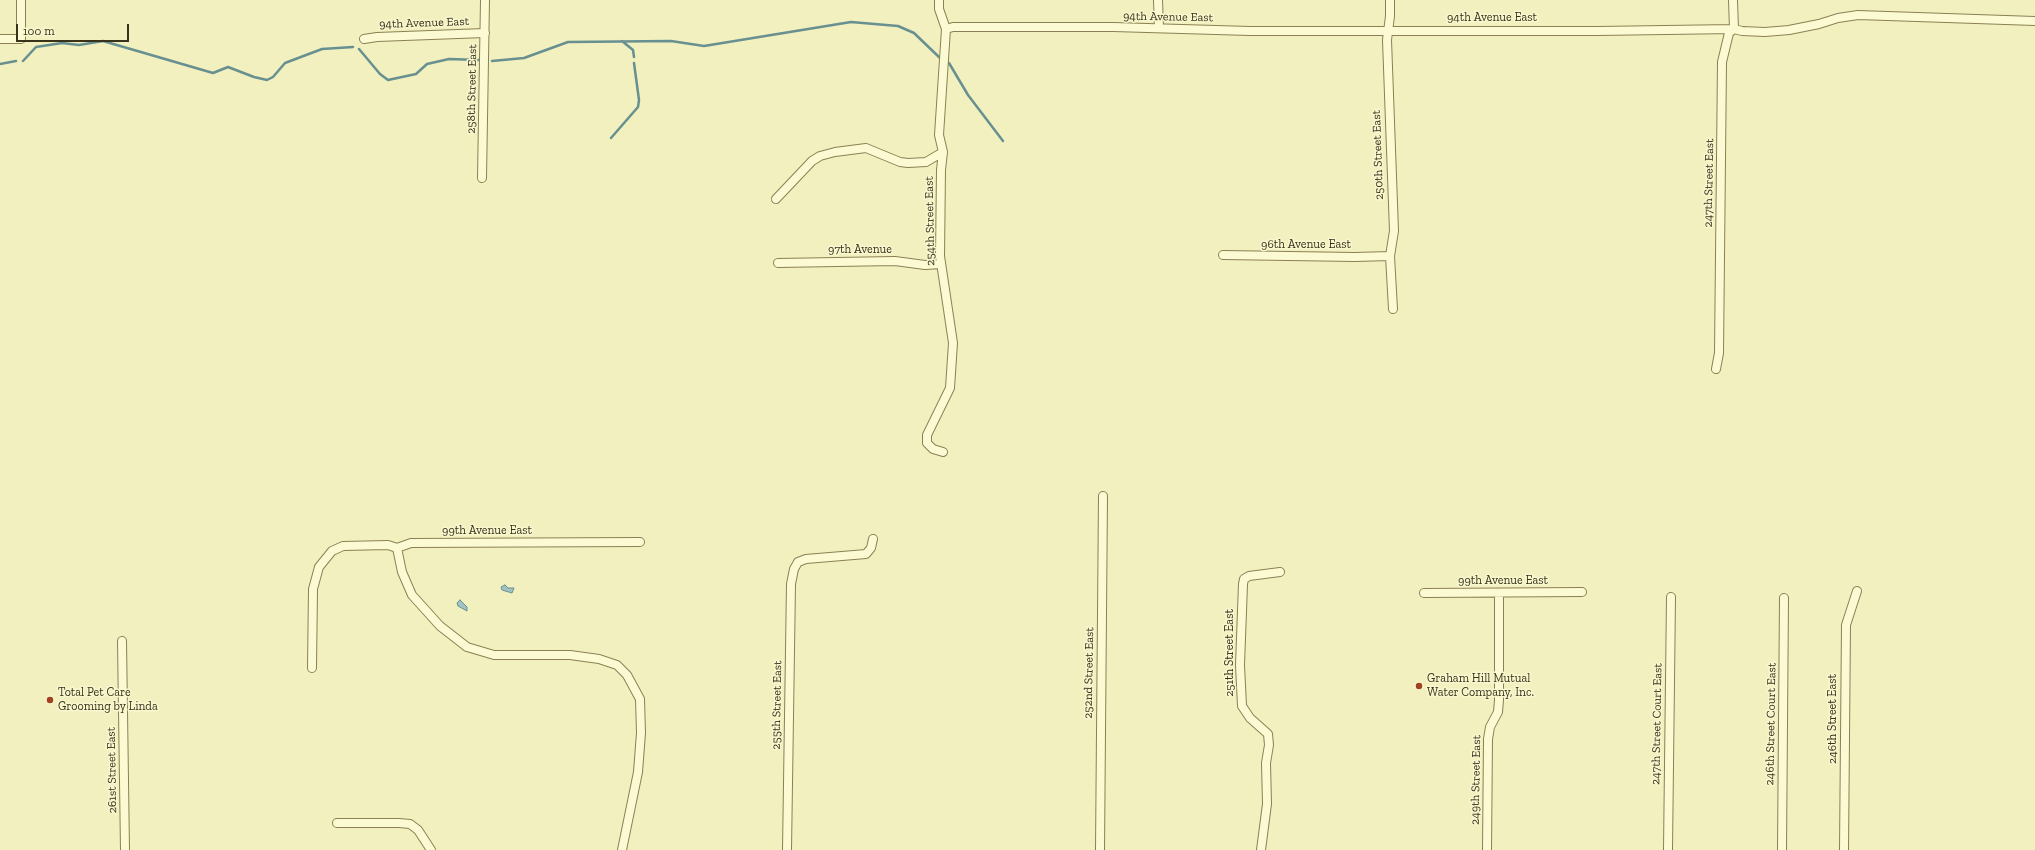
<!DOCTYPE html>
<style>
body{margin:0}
#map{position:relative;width:2035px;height:850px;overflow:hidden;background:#f2f0be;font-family:"Zilla Slab",serif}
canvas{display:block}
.scale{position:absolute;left:16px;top:24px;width:113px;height:18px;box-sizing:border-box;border:2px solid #39321b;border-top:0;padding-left:5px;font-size:12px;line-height:14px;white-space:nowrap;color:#39321b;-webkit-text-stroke:3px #f8f7ce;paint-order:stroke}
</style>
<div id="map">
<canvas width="2035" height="850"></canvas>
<div class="scale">100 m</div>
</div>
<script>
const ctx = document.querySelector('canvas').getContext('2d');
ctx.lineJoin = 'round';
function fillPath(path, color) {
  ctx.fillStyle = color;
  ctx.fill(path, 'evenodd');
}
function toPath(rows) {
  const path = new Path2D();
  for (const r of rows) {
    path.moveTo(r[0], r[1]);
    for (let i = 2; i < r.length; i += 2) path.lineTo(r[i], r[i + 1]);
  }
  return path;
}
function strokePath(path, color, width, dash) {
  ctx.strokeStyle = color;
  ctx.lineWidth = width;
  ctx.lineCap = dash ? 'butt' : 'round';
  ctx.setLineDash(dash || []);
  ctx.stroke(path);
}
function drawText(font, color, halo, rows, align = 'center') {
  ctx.font = font + ' "Zilla Slab",serif';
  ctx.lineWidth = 3;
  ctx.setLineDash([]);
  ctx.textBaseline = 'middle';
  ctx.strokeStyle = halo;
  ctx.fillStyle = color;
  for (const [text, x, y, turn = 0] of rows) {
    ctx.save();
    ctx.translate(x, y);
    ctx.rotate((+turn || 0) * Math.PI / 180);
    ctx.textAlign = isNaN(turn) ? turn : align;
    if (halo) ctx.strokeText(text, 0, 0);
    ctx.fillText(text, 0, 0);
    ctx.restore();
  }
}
const water = toPath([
 [505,585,508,588,514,588,512,593,502,590,501,587,505,585],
 [460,600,467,607,467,611,458,606,457,603,460,600]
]);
fillPath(water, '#a2c3c2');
strokePath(water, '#689091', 1);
strokePath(toPath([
 [622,41,633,50,634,57],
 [359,49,380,74,388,80,416,74,427,64,449,59,479,60],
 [23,61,36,47,62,43,79,45,103,41,213,73,228,67,254,77,267,80,273,77,285,63,322,49,353,47],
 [492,61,524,58,568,42,671,41,704,46,851,22,898,26,914,33,940,58],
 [949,63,968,95,1003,141],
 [0,64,16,61],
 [611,138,638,107,639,100,634,63]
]), '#689091', 2.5);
const minor = toPath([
 [939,0,939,9,946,29,939,135,943,152,941,170,940,256,953,343,950,388,927,435,927,443,933,449,943,452],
 [1158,0,1159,28],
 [1390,0,1390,16,1387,40,1394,231,1390,256,1393,309],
 [946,29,953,27,1113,27,1250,31,1597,31,1734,29,1742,31,1765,32,1789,30,1819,24,1838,18,1858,15,2035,21],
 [0,39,21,39,21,0],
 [364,39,377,37,485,33],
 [482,178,485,0],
 [776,199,812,161,820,156,835,152,866,148,900,162,908,163,926,162,943,152],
 [1223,255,1355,257,1390,256],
 [778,263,895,261,925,265,941,264],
 [1716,369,1719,353,1722,62,1729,33,1734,29,1733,0],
 [397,548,402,572,412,595,440,626,467,647,494,655,570,655,599,659,617,665,627,675,640,699,641,733,638,772,622,850],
 [397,548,411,543,640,542],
 [1424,593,1582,592],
 [122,641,125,850],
 [312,668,313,589,319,567,332,551,343,546,388,545,397,548],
 [337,823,399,823,410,824,418,830,431,850],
 [787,850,791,584,794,569,798,562,806,559,866,554,871,548,873,539],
 [1100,850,1103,496],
 [1261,850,1267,804,1266,763,1269,745,1268,734,1250,718,1242,706,1240,665,1243,584,1244,579,1249,576,1280,572],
 [1487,850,1488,739,1490,727,1498,712,1499,700,1499,593],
 [1668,850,1671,597],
 [1782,850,1784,598],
 [1844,850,1846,625,1857,591]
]);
strokePath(minor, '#8b8055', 10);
strokePath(minor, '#fcfad2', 8);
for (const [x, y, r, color] of [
 [1419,686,4,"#a04120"],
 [50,700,4,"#a04120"]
]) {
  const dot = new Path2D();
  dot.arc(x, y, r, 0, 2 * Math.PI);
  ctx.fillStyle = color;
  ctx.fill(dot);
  strokePath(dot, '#f8f7ce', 1.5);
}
drawText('12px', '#39321b', '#f8f7ce', [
 ["94th Avenue East",1168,17,1],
 ["94th Avenue East",1492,18],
 ["94th Avenue East",424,23,-2],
 ["258th Street East",472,89,-89],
 ["250th Street East",1378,155,-92],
 ["247th Street East",1709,183,-89],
 ["254th Street East",930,221,-91],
 ["96th Avenue East",1306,245],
 ["97th Avenue",860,250],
 ["99th Avenue East",487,531],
 ["99th Avenue East",1503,581],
 ["251th Street East",1230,653,-90],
 ["252nd Street East",1089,673,-89],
 ["255th Street East",777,705,-89],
 ["246th Street East",1833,719,-90],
 ["247th Street Court East",1657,724,-89],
 ["246th Street Court East",1771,724,-89],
 ["261st Street East",112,770,-91],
 ["249th Street East",1476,780,-89]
]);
drawText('12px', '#39321b', '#f8f7ce', [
 ["Graham Hill Mutual",1427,679],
 ["Water Company, Inc.",1427,693],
 ["Total Pet Care",58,693],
 ["Grooming by Linda",58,707]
], 'left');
</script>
